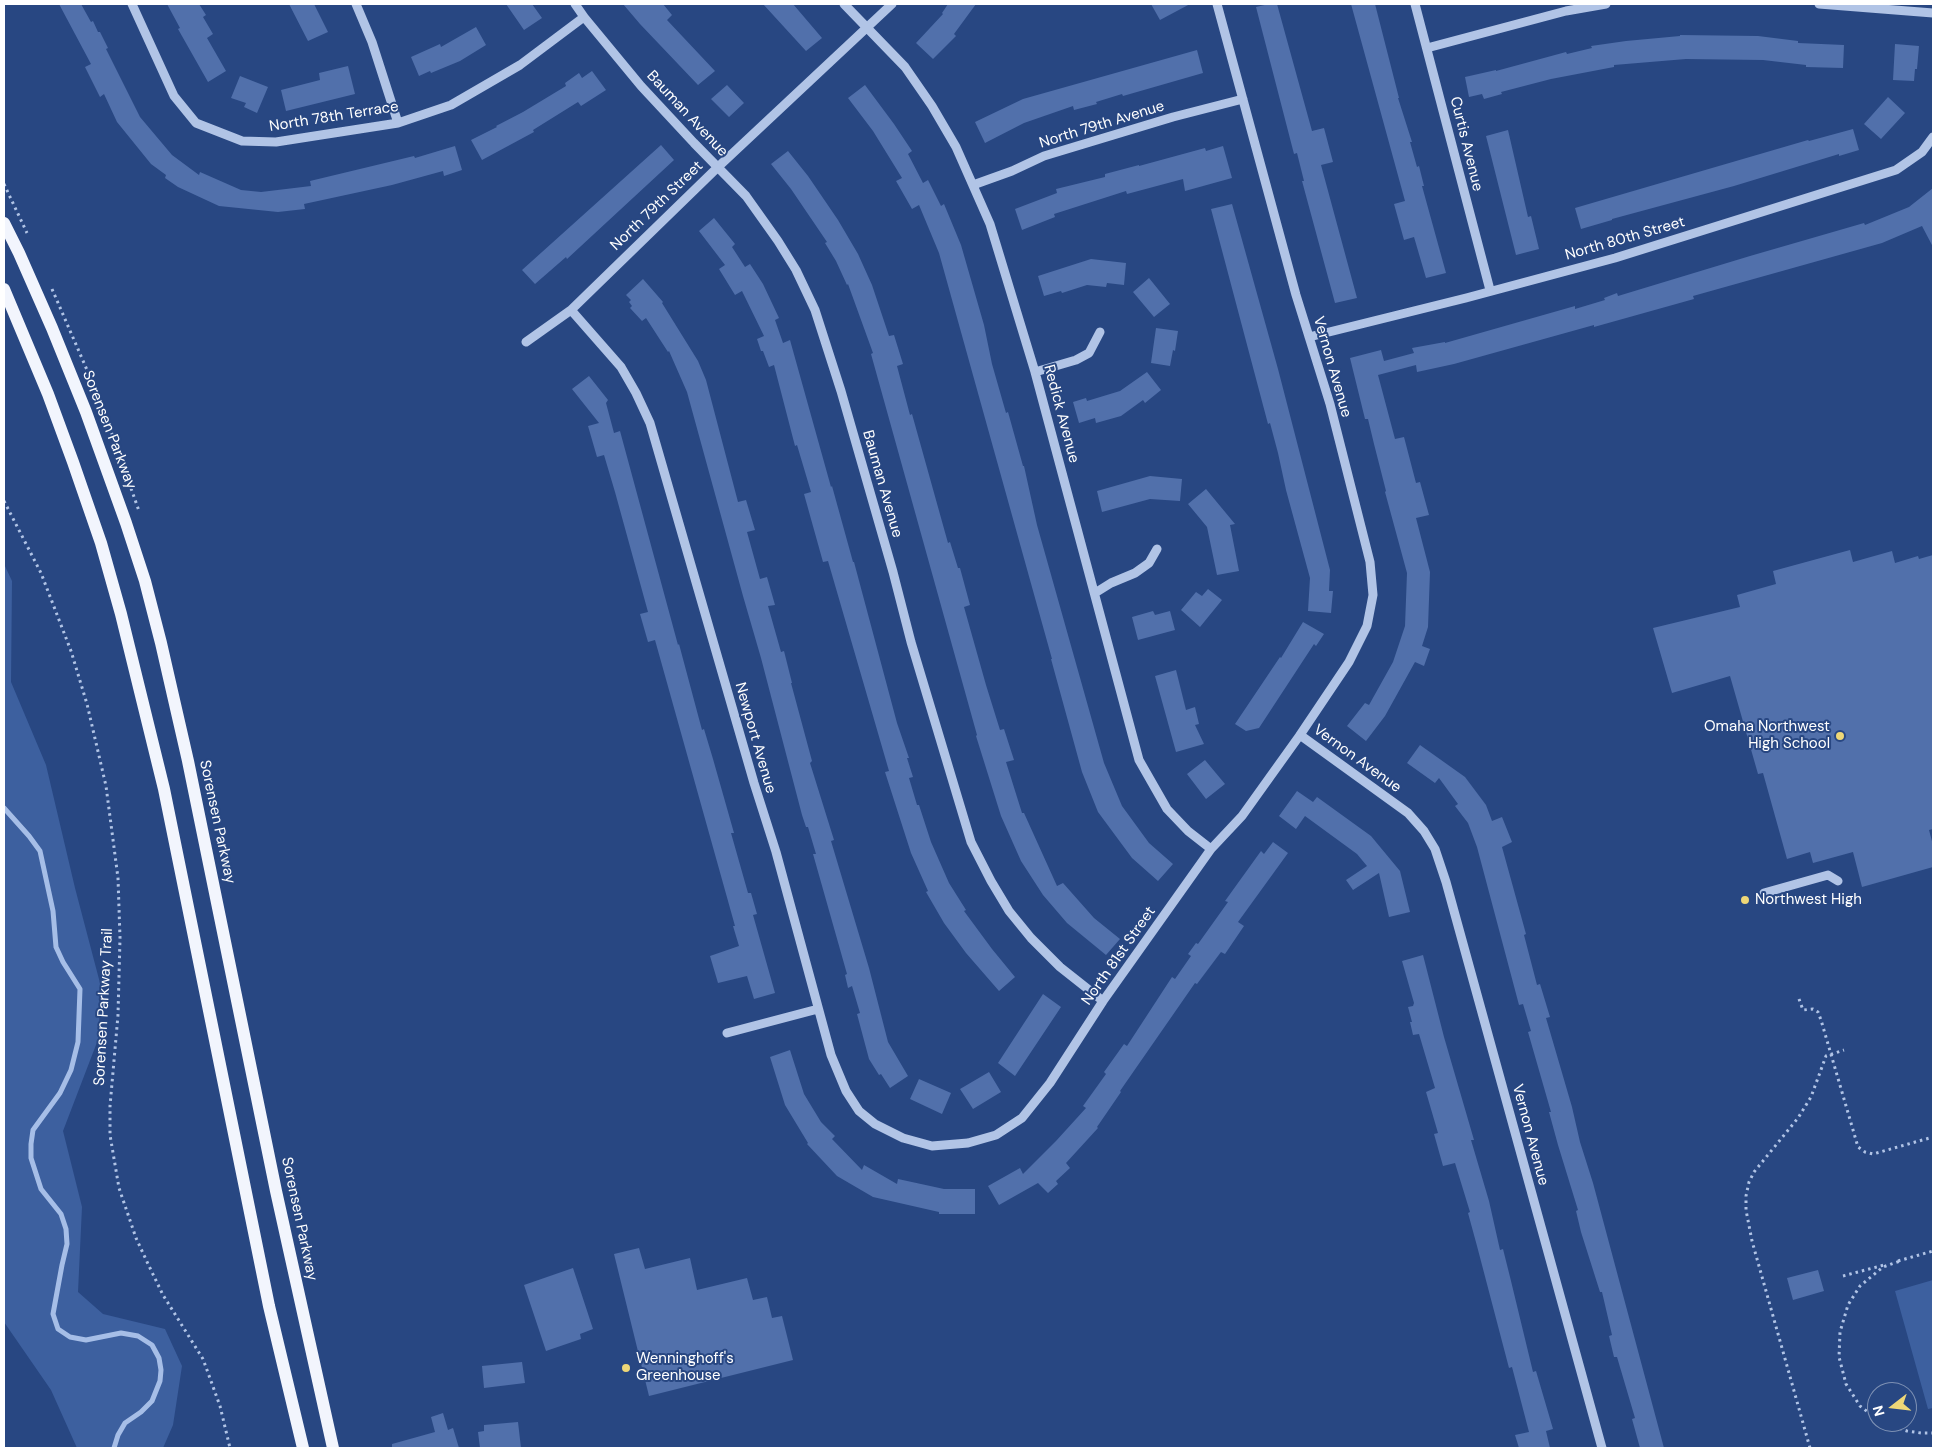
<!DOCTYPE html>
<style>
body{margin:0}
#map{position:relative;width:1937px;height:1452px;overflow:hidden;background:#284782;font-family:"DM Sans",sans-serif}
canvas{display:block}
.frame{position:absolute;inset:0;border:5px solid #fff;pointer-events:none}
.north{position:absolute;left:1867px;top:1382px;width:50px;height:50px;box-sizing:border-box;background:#284782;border:1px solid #7e91b4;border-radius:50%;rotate:254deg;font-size:14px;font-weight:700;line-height:20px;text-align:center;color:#fff}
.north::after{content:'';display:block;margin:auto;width:18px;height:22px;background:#eed777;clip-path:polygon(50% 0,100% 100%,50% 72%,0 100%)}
</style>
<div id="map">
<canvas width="1937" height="1452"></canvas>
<div class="frame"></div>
<div class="north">N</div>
</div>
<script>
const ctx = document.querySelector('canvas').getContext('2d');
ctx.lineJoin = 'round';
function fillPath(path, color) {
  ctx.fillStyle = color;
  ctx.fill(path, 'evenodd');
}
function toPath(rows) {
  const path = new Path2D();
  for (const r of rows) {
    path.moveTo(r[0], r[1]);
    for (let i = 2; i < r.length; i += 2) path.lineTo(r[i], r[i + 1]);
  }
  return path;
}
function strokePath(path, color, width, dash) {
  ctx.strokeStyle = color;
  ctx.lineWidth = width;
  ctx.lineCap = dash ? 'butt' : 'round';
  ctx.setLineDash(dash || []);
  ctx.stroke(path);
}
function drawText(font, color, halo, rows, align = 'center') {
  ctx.font = font + ' "DM Sans",sans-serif';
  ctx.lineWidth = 4;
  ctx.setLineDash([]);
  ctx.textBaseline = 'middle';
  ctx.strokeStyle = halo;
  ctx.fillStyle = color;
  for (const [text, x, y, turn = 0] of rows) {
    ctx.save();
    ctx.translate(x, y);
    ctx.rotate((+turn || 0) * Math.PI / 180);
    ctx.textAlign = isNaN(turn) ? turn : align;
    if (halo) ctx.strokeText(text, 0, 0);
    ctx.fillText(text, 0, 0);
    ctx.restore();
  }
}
fillPath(toPath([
 [4,564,12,581,11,682,46,765,75,888,100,983,99,1037,63,1131,82,1207,78,1292,103,1314,165,1329,182,1366,173,1425,163,1448,77,1448,51,1390,4,1322],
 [1933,1280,1933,1408,1928,1409,1895,1291]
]), '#3d609f');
strokePath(toPath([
 [4,808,29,836,40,851,53,911,56,947,63,962,80,989,78,1042,71,1070,60,1093,33,1130,31,1144,31,1158,41,1189,61,1214,66,1229,67,1244,62,1265,53,1314,58,1329,70,1337,86,1340,121,1333,138,1336,152,1345,159,1358,161,1370,160,1381,152,1401,141,1412,125,1423,118,1435,114,1448]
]), '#a6bee7', 5);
fillPath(toPath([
 [59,4,81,4,91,22,93,21,98,32,100,32,108,48,106,49,140,117,172,155,199,175,200,172,241,190,261,192,311,186,310,181,414,156,415,158,455,146,462,170,444,176,443,171,392,185,304,204,305,209,278,212,219,206,178,187,165,178,166,175,151,164,117,122,104,94,100,97,85,67,91,64],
 [167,4,199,4,206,15,203,17,213,34,207,38,226,71,208,82,178,29,180,28],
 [289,4,314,4,328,32,308,41],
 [506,4,532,4,542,18,524,30],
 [623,4,663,4,672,15,667,20,715,71,698,85,640,24],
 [763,4,793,4,822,38,806,51],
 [948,4,976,4,954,34,956,36,933,59,916,43,943,14,942,13],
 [1151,4,1190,4,1160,20],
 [1269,4,1277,4,1312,131,1324,128,1333,162,1321,165,1357,298,1335,303,1302,181,1304,181,1297,153,1294,154,1256,7],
 [1351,4,1375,4,1399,98,1398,98,1412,142,1410,142,1417,167,1419,166,1424,186,1422,186,1446,273,1426,278,1414,237,1404,240,1394,204,1405,201],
 [476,27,486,45,460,61,431,73,430,71,419,76,411,57,440,44,441,47],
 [1680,35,1758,36,1798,41,1798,43,1844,45,1843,68,1806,67,1806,65,1763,60,1686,59,1614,65,1614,67,1551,79,1501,92,1502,94,1484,99,1482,94,1469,97,1465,77,1496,70,1496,71,1566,52,1567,54,1592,48,1591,46,1626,41,1680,36],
 [1895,44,1919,46,1917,69,1915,69,1914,81,1893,80],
 [1197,50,1203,73,1123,96,1122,94,1096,102,1097,104,1074,110,1073,106,1024,123,985,143,975,122,1023,99],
 [348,66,355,94,286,111,281,90,320,80,319,73],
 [592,71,606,90,581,106,578,102,533,130,534,132,482,160,471,140,497,127,496,126,523,112,566,86,565,83,579,73,582,78],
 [240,76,268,87,257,113,244,107,246,103,231,98],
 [727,85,744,103,729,117,711,99],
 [865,85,894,124,912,151,908,154,923,183,928,180,941,206,944,204,961,245,984,325,992,364,1006,413,1008,412,1023,466,1024,466,1037,525,1104,763,1122,806,1149,843,1173,864,1158,881,1132,858,1098,812,1082,772,1051,659,1052,659,939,253,919,205,912,209,896,181,902,178,873,131,848,98],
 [1888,97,1905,113,1881,139,1864,124],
 [1853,129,1859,150,1839,156,1839,154,1734,186,1612,219,1612,220,1581,229,1575,208,1808,140,1809,141],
 [1508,130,1528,217,1531,216,1539,249,1516,255,1486,136],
 [661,145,674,160,567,259,566,257,535,284,522,270],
 [1223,146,1232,178,1185,191,1183,179,1127,194,1126,191,1054,214,1055,217,1022,230,1015,209,1057,193,1056,189,1105,177,1105,174,1139,165,1139,166,1205,148,1206,151],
 [788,151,808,176,838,220,858,254,872,285,889,336,894,335,903,364,897,366,910,415,912,414,948,543,950,542,958,568,960,568,970,605,964,607,986,685,1000,730,1004,729,1014,760,1006,762,1022,813,1024,813,1057,886,1063,883,1094,918,1120,939,1106,955,1067,923,1043,895,1021,861,1001,816,976,736,977,735,871,354,873,353,848,284,847,285,836,261,825,243,827,242,791,189,771,164],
 [1933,188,1933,247,1922,226,1882,243,1693,296,1694,299,1594,327,1594,325,1454,364,1417,372,1416,365,1378,375,1395,439,1404,437,1416,483,1420,482,1429,515,1416,518,1430,572,1428,627,1422,646,1430,649,1424,666,1415,662,1385,716,1366,741,1347,726,1365,703,1369,705,1393,662,1405,626,1407,573,1385,492,1386,491,1374,444,1368,419,1365,419,1350,358,1381,350,1384,361,1414,353,1412,348,1445,342,1445,343,1575,306,1575,309,1605,300,1604,298,1617,293,1618,296,1750,256,1864,223,1865,225,1909,207],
 [1232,204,1278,369,1330,570,1329,591,1333,591,1331,613,1308,611,1310,578,1286,490,1278,453,1270,423,1268,424,1211,209],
 [714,218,735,244,732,247,745,267,750,264,763,284,779,318,775,320,783,343,790,340,831,487,832,486,853,562,854,562,897,723,909,758,907,758,913,777,909,778,917,805,919,805,931,842,949,883,966,910,964,911,992,949,1015,977,999,991,966,953,944,923,926,892,928,891,911,853,885,772,889,771,828,561,823,562,804,494,811,492,797,445,795,446,774,365,769,367,763,351,761,351,757,339,764,336,742,291,735,295,719,269,725,265,699,231],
 [1091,259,1126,263,1124,285,1107,283,1106,287,1087,285,1062,293,1061,291,1044,296,1038,276],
 [1149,278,1170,304,1154,317,1133,292],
 [643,279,663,302,662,303,698,361,706,380,738,502,746,500,755,530,747,532,760,579,767,577,775,605,768,606,781,652,784,651,792,683,791,683,812,761,810,763,834,840,831,841,869,968,888,1042,908,1076,890,1088,881,1074,879,1075,869,1059,857,1014,860,1013,852,986,848,988,845,975,847,974,813,854,816,854,808,827,806,827,802,815,761,658,743,596,687,392,669,351,668,352,646,318,642,321,630,308,632,306,629,302,631,300,626,295],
 [1156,328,1178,331,1175,351,1173,350,1170,366,1151,363],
 [1147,372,1161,390,1145,403,1143,400,1121,416,1096,423,1095,418,1079,423,1073,402,1086,398,1087,401,1120,391],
 [589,376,608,400,606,403,614,433,620,431,678,645,679,644,702,730,704,729,713,759,734,833,731,833,748,893,751,893,757,914,753,915,775,993,754,999,747,976,718,983,710,956,739,946,733,926,735,926,655,640,648,642,640,614,648,612,615,492,604,455,597,457,588,426,599,423,572,389],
 [1150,476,1182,479,1180,501,1150,499,1102,512,1097,491],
 [1206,489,1235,524,1230,525,1239,571,1217,575,1207,527,1188,504],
 [1850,550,1853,562,1892,551,1895,563,1918,556,1919,559,1933,555,1933,829,1929,830,1933,845,1933,867,1862,887,1853,852,1813,863,1810,852,1787,859,1763,773,1758,774,1730,676,1672,693,1653,628,1740,607,1737,595,1776,584,1773,571],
 [1208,589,1222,600,1200,627,1181,610,1196,592,1202,596],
 [1153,611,1155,615,1170,611,1175,630,1138,640,1132,617],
 [1303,622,1324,634,1316,646,1314,644,1259,728,1246,731,1235,724,1280,657,1281,658],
 [1176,670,1186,710,1195,707,1199,724,1195,725,1204,744,1176,752,1155,676],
 [1420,745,1465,777,1486,805,1492,821,1502,817,1512,842,1502,847,1526,934,1524,935,1537,985,1540,984,1550,1017,1546,1018,1572,1107,1580,1142,1593,1183,1664,1448,1640,1448,1632,1419,1635,1418,1617,1357,1614,1357,1609,1336,1612,1335,1602,1292,1600,1292,1581,1232,1576,1211,1578,1210,1558,1145,1549,1112,1551,1112,1528,1032,1531,1031,1523,1004,1519,1005,1477,847,1468,823,1455,806,1458,804,1439,778,1435,783,1407,763],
 [1205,760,1225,784,1206,799,1187,774],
 [1297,791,1313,802,1317,797,1371,836,1400,871,1410,912,1389,917,1379,873,1353,890,1346,880,1367,866,1357,854,1305,816,1296,829,1279,816],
 [1273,842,1288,853,1238,922,1244,926,1225,954,1221,952,1197,984,1195,983,1120,1091,1121,1092,1097,1127,1098,1128,1066,1163,1070,1168,1056,1181,1058,1184,1048,1193,1038,1183,999,1205,988,1186,1020,1168,1023,1174,1056,1141,1086,1108,1083,1106,1106,1074,1104,1072,1124,1044,1127,1046,1172,977,1175,979,1191,956,1188,954,1196,943,1198,944,1228,902,1225,901,1261,851,1264,854],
 [1423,955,1444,1037,1474,1140,1471,1140,1489,1201,1500,1250,1503,1249,1511,1281,1533,1372,1536,1371,1553,1429,1546,1431,1550,1448,1519,1448,1515,1435,1529,1432,1512,1367,1509,1368,1477,1246,1468,1213,1470,1212,1455,1163,1443,1166,1434,1134,1438,1133,1426,1092,1435,1088,1419,1034,1413,1035,1410,1022,1412,1022,1408,1007,1413,1006,1414,1003,1402,961],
 [1043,994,1061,1007,1015,1076,998,1063],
 [790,1050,804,1094,821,1122,835,1136,832,1139,862,1170,864,1165,897,1184,898,1179,944,1189,975,1189,975,1214,939,1214,939,1212,873,1197,837,1176,807,1144,808,1143,785,1105,770,1057],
 [989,1072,1001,1092,973,1109,960,1089],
 [919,1079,951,1093,942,1114,910,1099],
 [639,1248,645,1269,690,1258,697,1290,747,1278,753,1300,767,1297,772,1318,782,1316,793,1360,649,1396,614,1254],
 [573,1268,593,1329,580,1334,581,1339,546,1351,524,1285],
 [1818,1270,1824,1291,1793,1300,1787,1278],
 [522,1362,525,1383,484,1388,482,1366],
 [443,1413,448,1430,453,1428,459,1448,392,1448,392,1444,435,1432,431,1417],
 [518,1422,521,1448,480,1448,478,1432,484,1431,484,1425]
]), '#5170ab');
strokePath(toPath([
 [4,184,27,233],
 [52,289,100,400,139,511],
 [4,501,41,573,71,651,87,704,106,786,118,878,120,938,118,1015,110,1106,110,1135,119,1188,136,1238,149,1266,163,1295,203,1359,220,1406,230,1448],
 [1799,999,1803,1010,1813,1009,1818,1012,1821,1020,1858,1147,1865,1152,1873,1154,1933,1137],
 [1898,1261,1933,1251],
 [1843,1276,1884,1265],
 [1877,1419,1860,1406,1846,1384,1839,1357,1840,1332,1848,1305,1860,1286,1883,1267,1900,1261],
 [1881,1422,1907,1431,1921,1433,1933,1433],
 [1810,1448,1752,1241,1746,1210,1746,1196,1749,1182,1754,1172,1798,1118,1811,1097,1826,1056,1844,1050]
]), '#b1c4e6', 3, [2.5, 4]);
strokePath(toPath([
 [132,4,174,96,196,123,242,141,276,142,398,123,451,105,520,65,584,17],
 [356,4,372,42,398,123],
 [575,4,584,17,641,86,694,143,746,196,778,241,796,270,815,310,841,391,893,572,911,642,971,842,991,881,1009,911,1031,938,1060,967,1103,1001],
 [844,4,905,67,932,106,956,147,990,224,1035,372,1139,760,1167,809,1188,831,1211,849],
 [1415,4,1490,290],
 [1819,4,1933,13],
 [1427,48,1566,11,1606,4],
 [973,185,1012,171,1044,156,1173,117,1243,99],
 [571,310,621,367,636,393,650,423,754,783,776,852,831,1055,846,1091,859,1111,875,1124,903,1138,932,1146,968,1143,996,1135,1022,1118,1050,1083,1103,1001,1211,849,1242,816,1300,735,1349,662,1367,626,1373,595,1370,562,1330,404,1296,295,1217,4],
 [1309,337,1466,298,1615,258,1896,170,1922,152,1933,137],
 [526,342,571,310,718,167,892,4],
 [1035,372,1076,360,1089,353,1100,332],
 [1095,593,1111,583,1135,573,1149,563,1157,549],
 [1300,735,1408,813,1424,831,1435,849,1446,882,1602,1448],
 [1764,893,1828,875,1838,881],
 [727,1033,818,1009]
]), '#b1c4e6', 9);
strokePath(toPath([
 [4,223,19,253,52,328,86,412,126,523,145,581,161,643,188,761,276,1191,333,1448],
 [4,289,48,394,73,462,101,543,121,614,164,789,269,1306,303,1448]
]), '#f2f5fd', 12);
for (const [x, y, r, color] of [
 [1840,736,5,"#eed777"],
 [1745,900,5,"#eed777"],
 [626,1368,5,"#eed777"]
]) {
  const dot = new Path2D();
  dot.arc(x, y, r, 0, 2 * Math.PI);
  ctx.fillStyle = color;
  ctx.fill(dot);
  strokePath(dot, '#284782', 2);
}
drawText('15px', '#fff', '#284782', [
 ["Bauman Avenue",687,114,47],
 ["North 78th Terrace",334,117,-9],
 ["North 79th Avenue",1102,125,-17],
 ["Curtis Avenue",1466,144,76],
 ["North 79th Street",657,206,-44],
 ["North 80th Street",1625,239,-16],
 ["Vernon Avenue",1332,367,74],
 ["Redick Avenue",1061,414,75],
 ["Sorensen Parkway",109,430,69],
 ["Bauman Avenue",882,484,74],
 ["Newport Avenue",755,738,74],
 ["Vernon Avenue",1357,759,36],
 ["Sorensen Parkway",217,822,78],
 ["North 81st Street",1119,956,-55],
 ["Sorensen Parkway Trail",104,1007,-87],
 ["Vernon Avenue",1530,1135,75],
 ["Sorensen Parkway",299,1219,78]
]);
drawText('15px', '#fff', '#284782', [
 ["Omaha Northwest",1830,727,"right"],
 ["High School",1830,744,"right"],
 ["Northwest High",1755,900],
 ["Wenninghoff's",636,1359],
 ["Greenhouse",636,1376]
], 'left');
</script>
